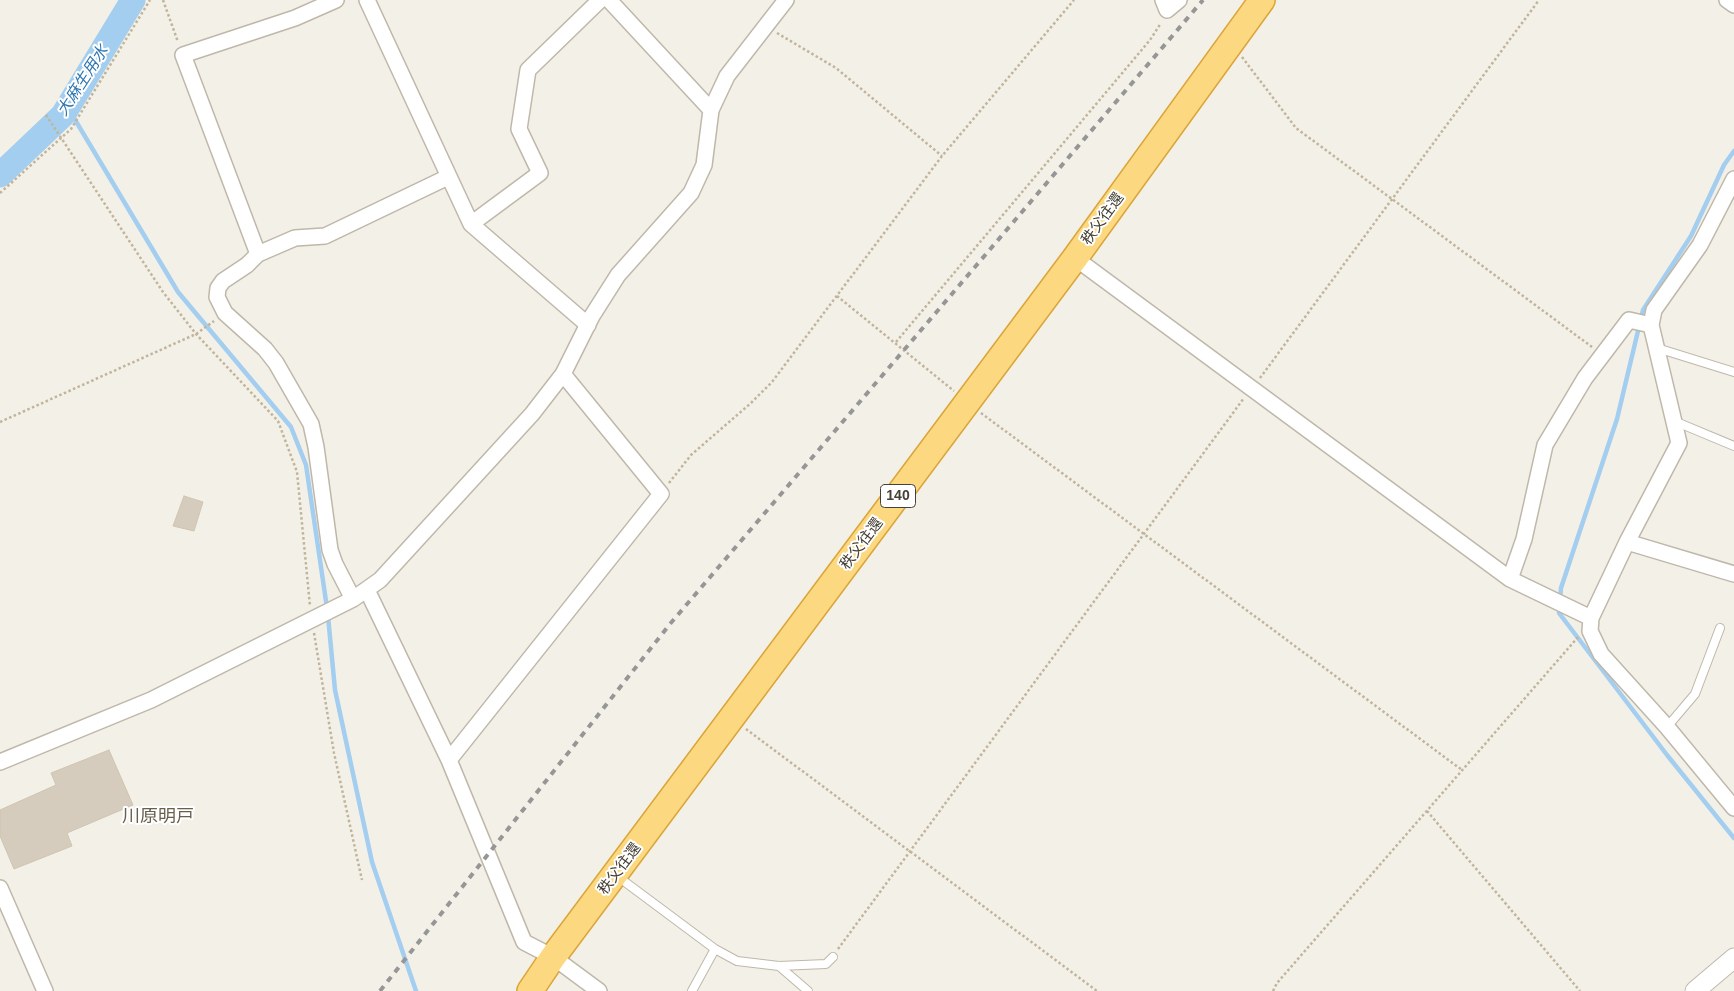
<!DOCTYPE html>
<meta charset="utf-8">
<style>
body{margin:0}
canvas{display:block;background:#f3f0e7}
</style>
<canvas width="1734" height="991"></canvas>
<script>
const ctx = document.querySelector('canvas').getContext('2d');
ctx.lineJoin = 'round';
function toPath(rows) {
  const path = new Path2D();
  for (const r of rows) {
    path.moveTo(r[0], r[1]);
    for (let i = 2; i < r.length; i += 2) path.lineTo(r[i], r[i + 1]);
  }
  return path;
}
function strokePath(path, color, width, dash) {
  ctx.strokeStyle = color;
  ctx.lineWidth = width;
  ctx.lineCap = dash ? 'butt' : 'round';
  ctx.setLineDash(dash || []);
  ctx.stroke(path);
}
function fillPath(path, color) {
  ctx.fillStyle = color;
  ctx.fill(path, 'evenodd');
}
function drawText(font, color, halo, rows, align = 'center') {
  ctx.font = font + ' Arial,"Noto Sans JP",sans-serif';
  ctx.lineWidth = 4;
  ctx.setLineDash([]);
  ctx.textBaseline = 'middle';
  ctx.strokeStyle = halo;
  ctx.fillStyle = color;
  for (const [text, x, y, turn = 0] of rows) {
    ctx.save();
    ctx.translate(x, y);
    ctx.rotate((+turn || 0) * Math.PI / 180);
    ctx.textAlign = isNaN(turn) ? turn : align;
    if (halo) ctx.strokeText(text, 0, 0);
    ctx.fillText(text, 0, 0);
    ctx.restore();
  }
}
strokePath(toPath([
 [68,108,178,292,291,427,306,465,327,608],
 [1734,151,1724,165,1691,236,1643,310,1617,419,1561,588,1559,613,1667,755,1734,838],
 [328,616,335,690,372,862,416,991]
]), '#a4ceef', 4.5);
strokePath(toPath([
 [0,175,63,115,133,0]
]), '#a4ceef', 25);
const building = toPath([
 [184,496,203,502,194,531,173,526,184,496],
 [109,750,133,805,67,833,72,846,14,869,0,836,0,810,56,785,51,773,109,750]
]);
fillPath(building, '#d5ccbd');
strokePath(building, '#d0c4b0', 1);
const service = toPath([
 [1657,348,1734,372],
 [1674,421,1734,446],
 [1667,727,1695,694,1720,628],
 [617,876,715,949,737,961,779,966,826,964,833,957],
 [779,966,808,991],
 [692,991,715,949]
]);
const minor = toPath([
 [336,0,295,18,183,55,258,254,247,265,223,281,218,288,217,297,225,313,265,349,276,363,311,424,316,447,330,550,335,564,353,599],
 [367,0,471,224,588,325],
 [609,0,711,110],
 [1163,0,1167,10,1179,0],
 [1727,0,1734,5],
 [1734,179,1700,245,1654,310,1651,325,1679,443,1627,542,1591,618,1590,631,1601,654,1667,727,1734,808],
 [471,224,540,173,519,129,528,70,600,0],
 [258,254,295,238,325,236,448,177],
 [1075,258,1510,579,1591,618],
 [1627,542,1734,574],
 [1510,579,1524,539,1545,445,1585,378,1629,320,1651,325],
 [367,590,449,760,524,942,553,957,599,991],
 [449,760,661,494,563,374],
 [0,762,151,700,353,599,380,580,532,414,563,374,592,316,618,275,691,193,704,165,711,110,727,76,786,0],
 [0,888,45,991]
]);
const tertiary = toPath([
 [1695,991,1734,958]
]);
const trunk = toPath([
 [530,991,553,957,1075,258,1262,0]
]);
strokePath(service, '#bfb8aa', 10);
strokePath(minor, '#bfb8aa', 18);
strokePath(tertiary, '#bfb8aa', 21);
strokePath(trunk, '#dba539', 28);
strokePath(toPath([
 [163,0,178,42],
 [777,33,836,68,942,156],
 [1242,57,1296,128,1592,347],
 [46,115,163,292,196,334,278,421,297,472,310,606],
 [0,193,71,129,150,0],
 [837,296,954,391],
 [896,342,1150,40,1161,23],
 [1260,378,1539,0],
 [981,413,1462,770],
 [0,422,196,334,214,321],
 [669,483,691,455,751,403,772,382,942,156,1074,0],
 [314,633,334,753,362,880],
 [746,729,1097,991],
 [1427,811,1580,991],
 [838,949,1244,398],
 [1273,991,1277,983,1579,636]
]), '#c0b49b', 2.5, [2.5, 2.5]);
strokePath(service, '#fff', 8);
strokePath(minor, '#fff', 15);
strokePath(tertiary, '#fff', 19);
strokePath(trunk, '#fcd980', 25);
strokePath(toPath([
 [380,991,670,624,1203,0]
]), '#969696', 4, [6, 6]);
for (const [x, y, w] of [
 [898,496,35]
]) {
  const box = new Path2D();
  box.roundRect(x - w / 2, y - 11.5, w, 23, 4);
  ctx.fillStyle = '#fff';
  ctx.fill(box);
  strokePath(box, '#464136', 1);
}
drawText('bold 14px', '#464136', null, [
 ["140",898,496]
]);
drawText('15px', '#464136', '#fff', [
 ["秩父往還",1103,219,-54],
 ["秩父往還",862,544,-53],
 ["秩父往還",620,869,-53]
]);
drawText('italic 16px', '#3077b1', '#fff', [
 ["大麻生用水",83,81,-57]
]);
drawText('18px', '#695f4d', '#fff', [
 ["川原明戸",158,817]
]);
</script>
